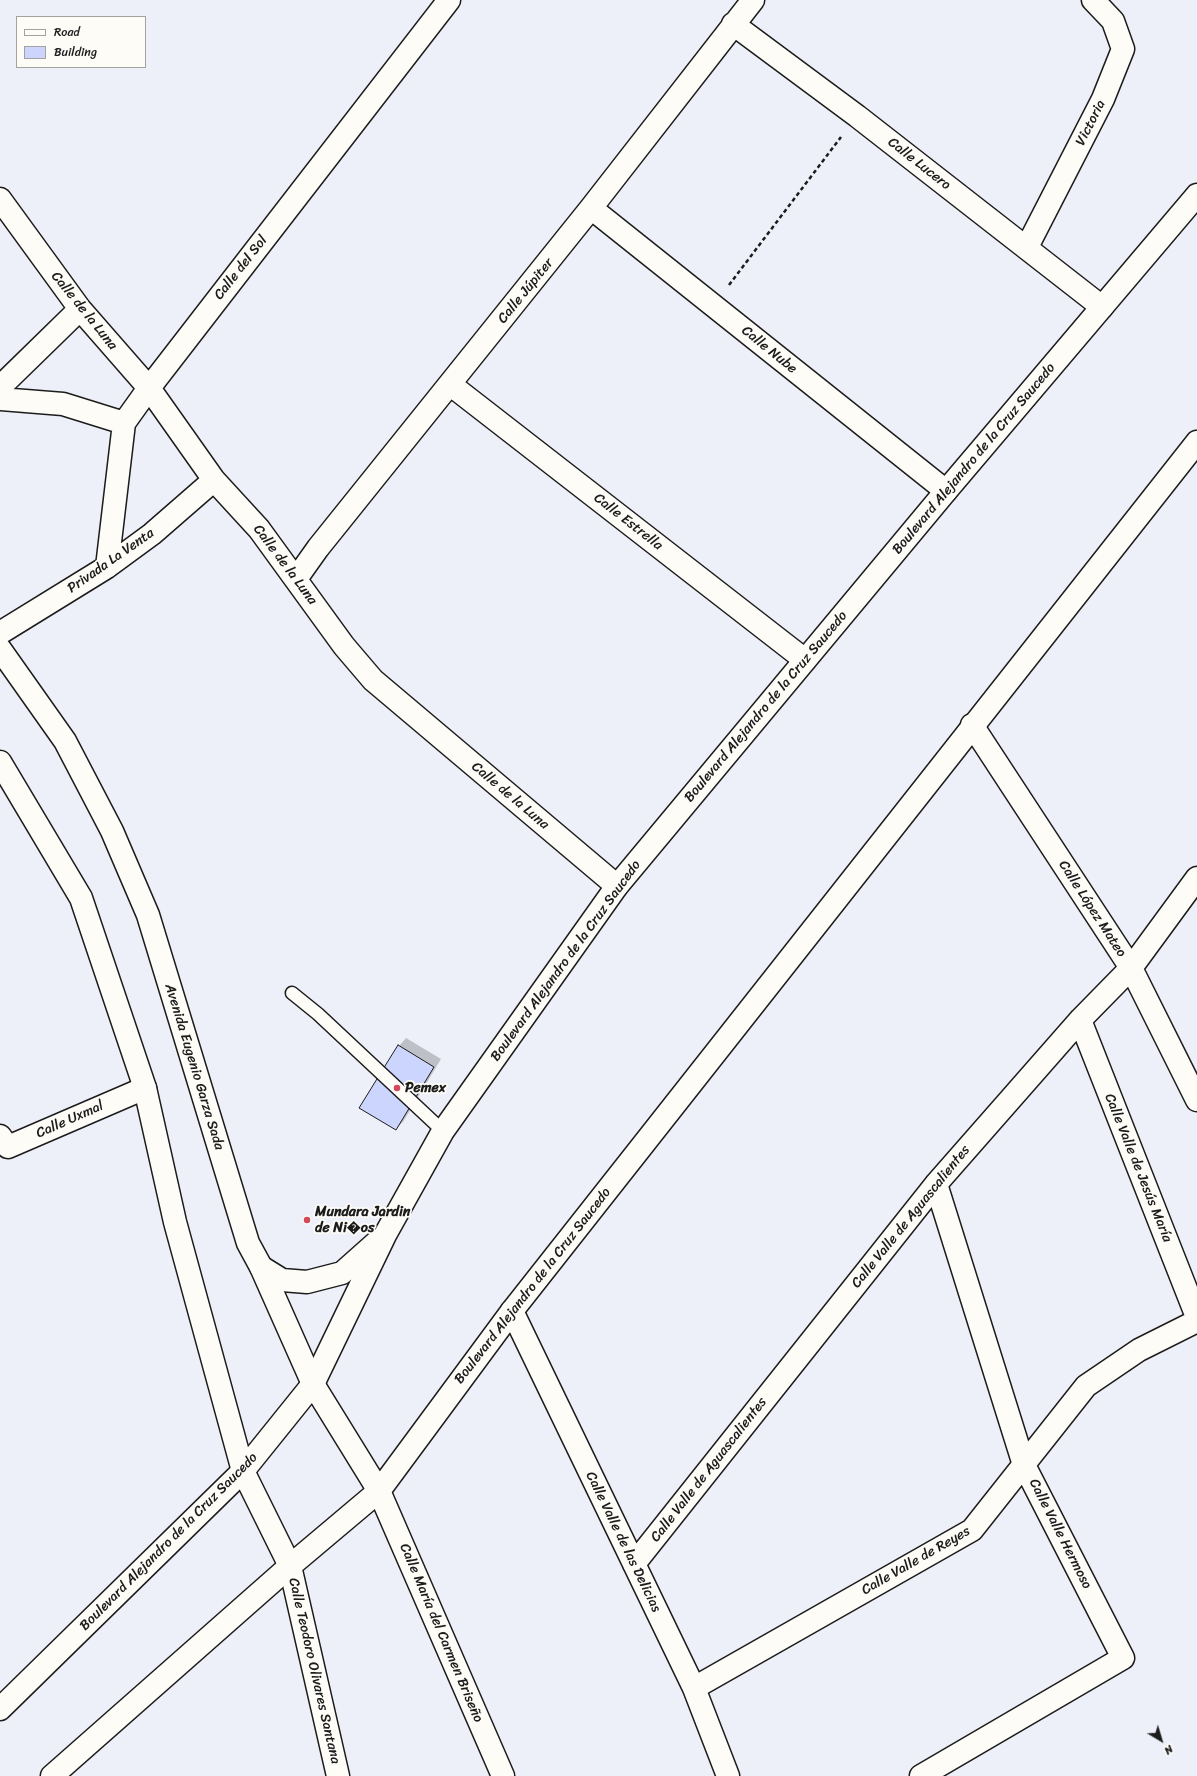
<!DOCTYPE html>
<meta charset="utf-8">
<style>
body{margin:0}
#map{position:relative;width:1197px;height:1776px;overflow:hidden;background:#eef0f9;font-family:Sriracha,sans-serif}
canvas{display:block}
.legend{position:absolute;left:16px;top:16px;width:130px;height:52px;box-sizing:border-box;background:#fdfcf7;border:1px solid #a3a29f;margin:0;padding:5px 7px;list-style:none;font-size:12px;color:#1c1c1c}
.legend li{display:flex;align-items:center;gap:8px;height:20px}
.legend b{width:20px;border:1px solid #a3a29f}
.north{position:absolute;left:1141px;top:1720px;width:40px;height:40px;-webkit-text-stroke:3px #fdfcf7;paint-order:stroke;rotate:142deg;font-size:11px;font-weight:700;line-height:16px;text-align:center;color:#1c1c1c}
.north::after{content:'';display:block;margin:auto;width:14px;height:18px;background:#1c1c1c;clip-path:polygon(50% 0,100% 100%,50% 72%,0 100%)}
</style>
<div id="map">
<canvas width="1197" height="1776"></canvas>
<ul class="legend">
<li><b style="height:5px;background:#fdfcf7"></b>Road</li>
<li><b style="height:11px;background:#ccd5fd"></b>Building</li>
</ul>
<div class="north">N</div>
</div>
<script>
const ctx = document.querySelector('canvas').getContext('2d');
ctx.lineJoin = 'round';
function fillPath(path, color) {
  ctx.fillStyle = color;
  ctx.fill(path, 'evenodd');
}
function toPath(rows) {
  const path = new Path2D();
  for (const r of rows) {
    path.moveTo(r[0], r[1]);
    for (let i = 2; i < r.length; i += 2) path.lineTo(r[i], r[i + 1]);
  }
  return path;
}
function strokePath(path, color, width, dash) {
  ctx.strokeStyle = color;
  ctx.lineWidth = width;
  ctx.lineCap = dash ? 'butt' : 'round';
  ctx.setLineDash(dash || []);
  ctx.stroke(path);
}
function drawText(font, color, halo, rows, align = 'center') {
  ctx.font = font + ' Sriracha,sans-serif';
  ctx.lineWidth = 3.5;
  ctx.setLineDash([]);
  ctx.textBaseline = 'middle';
  ctx.strokeStyle = halo;
  ctx.fillStyle = color;
  for (const [text, x, y, turn = 0] of rows) {
    ctx.save();
    ctx.translate(x, y);
    ctx.rotate((+turn || 0) * Math.PI / 180);
    ctx.textAlign = isNaN(turn) ? turn : align;
    if (halo) ctx.strokeText(text, 0, 0);
    ctx.fillText(text, 0, 0);
    ctx.restore();
  }
}
fillPath(toPath([
 [406,1038,441,1059,403,1122,395,1129,399,1046]
]), '#0003');
const building = toPath([
 [398,1045,434,1067,396,1130,359,1108,398,1045]
]);
fillPath(building, '#ccd5fd');
strokePath(building, '#1c1c1c', 1);
const service = toPath([
 [292,993,318,1014,443,1131]
]);
const minor = toPath([
 [733,24,857,116,1102,307],
 [0,199,80,309,149,388,214,480,259,529,344,646,373,680,617,886],
 [591,208,946,491],
 [1027,247,1103,99,1123,49,1113,21,1093,0],
 [451,385,805,660],
 [0,387,80,309],
 [0,399,63,404,124,423],
 [107,567,124,423,149,388,449,0],
 [296,579,318,548,591,208,753,0],
 [0,633,107,567,152,534,214,480],
 [972,725,1131,968,1197,1100],
 [1080,1020,1197,1317],
 [0,1136,8,1147,145,1088],
 [512,1311,694,1688,728,1776],
 [379,1491,503,1776],
 [634,1564,936,1184,1080,1020,1131,968,1197,878],
 [290,1566,338,1776],
 [694,1688,972,1530,1086,1386,1139,1350,1197,1321],
 [921,1776,1123,1658,1024,1465,936,1184]
]);
const secondary = toPath([
 [0,649,65,741,112,831,148,915,248,1243,261,1267,313,1384,379,1491],
 [0,762,81,898,145,1088,175,1222,243,1471,290,1566]
]);
const trunk = toPath([
 [261,1267,282,1280,307,1282,342,1273,378,1241],
 [0,1709,243,1471,313,1384,385,1235,443,1131,617,886,946,491,1197,195],
 [52,1776,290,1566,379,1491,512,1311,1197,442]
]);
strokePath(service, '#1c1c1c', 15);
strokePath(minor, '#1c1c1c', 25);
strokePath(secondary, '#1c1c1c', 25);
strokePath(trunk, '#1c1c1c', 25);
strokePath(toPath([
 [729,285,841,137]
]), '#1c1c1c', 2.5, [4, 3]);
strokePath(service, '#fdfcf7', 12);
strokePath(minor, '#fdfcf7', 22);
strokePath(secondary, '#fdfcf7', 22);
strokePath(trunk, '#fdfcf7', 22);
for (const [x, y, r, color] of [
 [397,1088,4,"#d1495b"],
 [307,1220,4,"#d1495b"]
]) {
  const dot = new Path2D();
  dot.arc(x, y, r, 0, 2 * Math.PI);
  ctx.fillStyle = color;
  ctx.fill(dot);
  strokePath(dot, '#fdfcf7', 1.5);
}
drawText('14px', '#1c1c1c', '#fdfcf7', [
 ["Victoria",1091,123,-63],
 ["Calle Lucero",919,164,38],
 ["Calle del Sol",241,268,-52],
 ["Calle Júpiter",526,291,-51],
 ["Calle de la Luna",84,311,51],
 ["Calle Nube",769,350,39],
 ["Boulevard Alejandro de la Cruz Saucedo",974,459,-50],
 ["Calle Estrella",628,522,38],
 ["Privada La Venta",111,561,-35],
 ["Calle de la Luna",285,565,53],
 ["Boulevard Alejandro de la Cruz Saucedo",766,707,-50],
 ["Calle de la Luna",510,796,40],
 ["Calle López Mateo",1092,909,57],
 ["Boulevard Alejandro de la Cruz Saucedo",566,961,-54],
 ["Avenida Eugenio Garza Sada",194,1067,73],
 ["Calle Uxmal",70,1120,-24],
 ["Calle Valle de Jesús María",1138,1168,68],
 ["Calle Valle de Aguascalientes",911,1217,-51],
 ["Boulevard Alejandro de la Cruz Saucedo",533,1286,-52],
 ["Calle Valle de Aguascalientes",709,1470,-52],
 ["Calle Valle Hermoso",1060,1534,63],
 ["Boulevard Alejandro de la Cruz Saucedo",169,1542,-45],
 ["Calle Valle de las Delicias",623,1542,64],
 ["Calle Valle de Reyes",916,1561,-30],
 ["Calle María del Carmen Briseño",441,1633,67],
 ["Calle Teodoro Olivares Santana",314,1671,77]
]);
drawText('bold 14px', '#1c1c1c', '#fdfcf7', [
 ["Pemex",405,1088],
 ["Mundara Jardin",315,1212],
 ["de Ni�os",315,1228]
], 'left');
</script>
